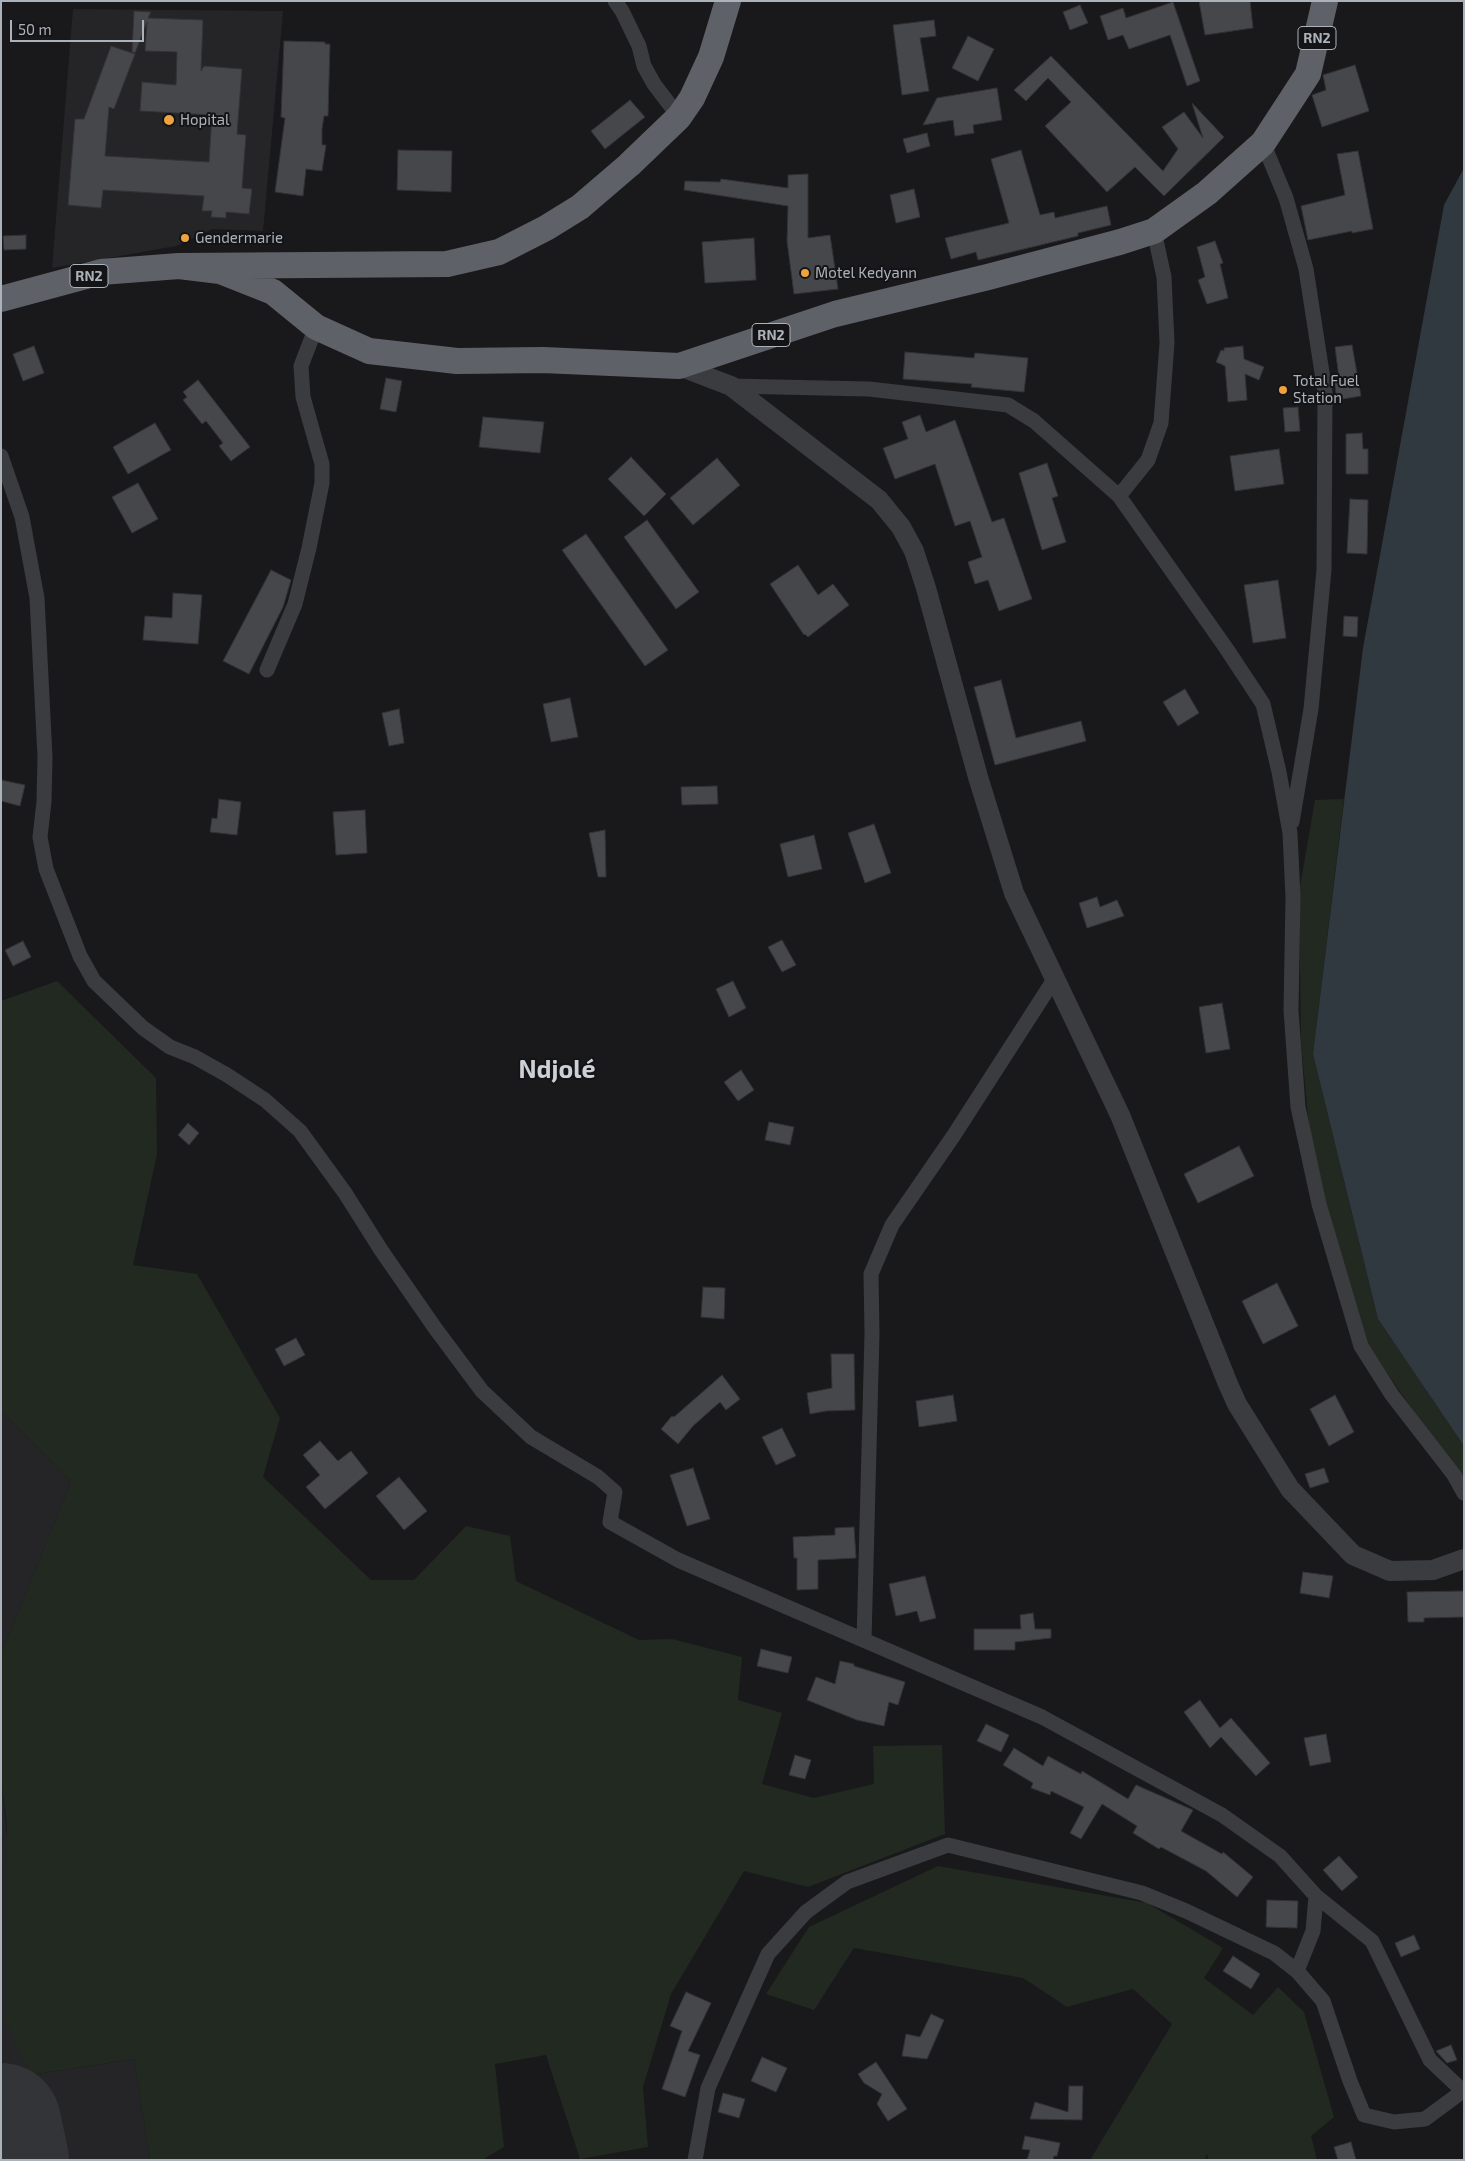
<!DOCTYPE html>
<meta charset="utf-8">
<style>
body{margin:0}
#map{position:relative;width:1465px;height:2161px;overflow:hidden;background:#19191b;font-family:"Exo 2",sans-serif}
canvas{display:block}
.frame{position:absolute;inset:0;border:2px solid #acb2ba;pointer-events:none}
.scale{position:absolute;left:10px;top:20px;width:134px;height:22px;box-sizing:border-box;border:2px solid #acb2ba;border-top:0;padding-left:6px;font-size:15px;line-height:18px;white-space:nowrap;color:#acb2ba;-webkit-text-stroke:4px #141416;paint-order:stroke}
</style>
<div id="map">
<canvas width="1465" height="2161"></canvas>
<div class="frame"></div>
<div class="scale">50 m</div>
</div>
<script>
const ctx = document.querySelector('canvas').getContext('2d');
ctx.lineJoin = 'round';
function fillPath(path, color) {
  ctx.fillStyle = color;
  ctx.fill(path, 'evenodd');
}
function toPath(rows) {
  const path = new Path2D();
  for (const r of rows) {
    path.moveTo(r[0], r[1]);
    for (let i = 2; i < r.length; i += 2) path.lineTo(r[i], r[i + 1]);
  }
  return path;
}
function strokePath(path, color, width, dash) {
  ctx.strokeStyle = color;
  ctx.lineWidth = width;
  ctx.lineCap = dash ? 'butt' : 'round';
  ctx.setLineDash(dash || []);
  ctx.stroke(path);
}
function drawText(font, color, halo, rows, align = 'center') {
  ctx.font = font + ' "Exo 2",sans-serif';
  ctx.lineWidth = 4;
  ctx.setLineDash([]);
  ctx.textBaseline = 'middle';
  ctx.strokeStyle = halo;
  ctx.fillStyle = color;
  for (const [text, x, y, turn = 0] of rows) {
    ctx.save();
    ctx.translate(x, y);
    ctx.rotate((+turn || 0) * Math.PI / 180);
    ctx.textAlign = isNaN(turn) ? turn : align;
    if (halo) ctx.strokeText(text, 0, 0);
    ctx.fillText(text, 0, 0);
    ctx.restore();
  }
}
fillPath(toPath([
 [73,9,283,11,263,231,213,229,176,246,52,268],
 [1,1410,71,1482,1,1654],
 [1,1777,31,2075,134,2059,150,2160,1,2160]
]), '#252528');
fillPath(toPath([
 [1344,799,1313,1054,1378,1319,1464,1446,1464,1484,1365,1341,1311,1149,1301,1043,1299,892,1315,800],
 [57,981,156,1078,157,1154,133,1265,197,1274,280,1418,263,1477,371,1580,414,1580,466,1526,510,1536,516,1581,639,1640,672,1639,742,1657,738,1700,782,1713,762,1784,814,1798,874,1784,873,1746,942,1745,945,1834,808,1887,744,1871,671,1994,643,2087,648,2147,580,2159,546,2055,495,2064,504,2147,482,2160,150,2160,134,2059,30,2075,5,2018,7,1827,1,1777,1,1654,71,1482,1,1410,1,1001],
 [938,1866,1147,1903,1223,1948,1204,1978,1253,2015,1278,1987,1304,2012,1334,2117,1311,2136,1317,2160,1208,2160,1207,2153,1205,2160,1090,2160,1172,2024,1133,1989,1067,2007,1023,1978,854,1948,814,2010,766,1994,809,1927]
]), '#212921');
fillPath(toPath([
 [1464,168,1464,1446,1378,1319,1313,1054,1363,648,1444,205]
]), '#2f393f');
strokePath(toPath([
 [1,2123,9,2160]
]), '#333438', 120);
const building = toPath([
 [1199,1,1250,1,1253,28,1205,35,1199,1],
 [1173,2,1200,81,1187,86,1170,35,1129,49,1123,35,1108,40,1100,16,1123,8,1126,18,1173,2],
 [1080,5,1088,23,1070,30,1063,12,1080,5],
 [134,11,151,12,148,18,203,20,201,71,204,66,242,69,237,134,246,135,242,188,252,189,249,214,226,212,226,218,211,217,212,211,202,211,204,196,103,190,101,208,68,205,75,119,84,119,111,46,135,54,114,109,109,107,105,156,209,162,212,115,140,111,142,82,176,85,177,52,145,51,147,22,135,53,132,52,134,11],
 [934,20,936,36,920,38,929,91,902,95,893,25,934,20],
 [968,36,994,49,978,81,952,68,968,36],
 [284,41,325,42,325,44,330,44,328,116,324,116,322,129,322,145,326,145,322,171,306,169,303,196,275,192,285,118,281,117,284,41],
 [1051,56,1163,171,1178,149,1162,127,1184,112,1203,138,1192,103,1224,137,1164,196,1135,167,1107,192,1045,126,1071,102,1048,78,1026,101,1014,90,1051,56],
 [1355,65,1369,111,1322,127,1312,95,1326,90,1323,75,1355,65],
 [997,88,1002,120,973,125,974,133,955,136,953,120,923,125,937,98,997,88],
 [630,100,645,117,605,149,591,131,630,100],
 [927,133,930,146,907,153,903,139,927,133],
 [398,150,452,151,451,192,397,190,398,150],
 [1021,150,1040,215,1054,212,1055,218,1107,206,1111,225,1078,233,1078,236,978,260,976,252,951,259,945,238,1009,223,991,159,1021,150],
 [1358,151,1373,229,1352,233,1352,231,1308,240,1301,206,1345,195,1337,154,1358,151],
 [808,174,808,238,830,235,838,289,794,294,787,241,788,206,684,190,685,181,720,182,721,179,788,188,788,175,808,174],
 [914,189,920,217,896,223,890,195,914,189],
 [26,235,26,249,4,250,3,236,26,235],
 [754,238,756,280,705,283,702,242,754,238],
 [1215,241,1223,263,1220,264,1228,298,1207,304,1198,280,1205,277,1197,247,1215,241],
 [1352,345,1361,396,1337,400,1334,379,1339,378,1335,347,1352,345],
 [34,346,44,373,23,381,13,354,34,346],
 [1243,346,1244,359,1264,367,1259,380,1245,374,1247,400,1228,402,1225,366,1216,362,1221,350,1224,351,1224,348,1243,346],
 [905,352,974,358,975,353,1028,358,1024,392,971,387,972,384,903,379,905,352],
 [386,378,402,381,396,412,380,409,386,378],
 [198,380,250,447,231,461,219,446,223,443,206,421,202,424,183,400,187,397,183,392,198,380],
 [1298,407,1300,431,1285,432,1283,408,1298,407],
 [920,415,926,432,955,420,992,522,1004,518,1032,599,999,611,988,580,975,584,968,562,982,557,970,521,955,526,935,464,895,479,883,448,908,439,902,422,920,415],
 [483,417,544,422,540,453,479,447,483,417],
 [155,423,171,450,128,474,113,447,155,423],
 [1362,433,1363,449,1368,449,1368,474,1346,474,1346,434,1362,433],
 [1279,449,1284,484,1235,491,1230,456,1279,449],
 [631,457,666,494,644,516,608,479,631,457],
 [717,458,740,485,693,525,670,498,717,458],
 [1047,463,1058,496,1052,498,1066,542,1042,550,1019,473,1047,463],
 [138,483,158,519,132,533,112,497,138,483],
 [1350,499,1368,500,1367,554,1347,553,1350,499],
 [647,520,699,592,676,609,624,537,647,520],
 [586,534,668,650,645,666,562,550,586,534],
 [798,565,818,595,833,584,849,605,808,637,805,634,804,635,770,584,798,565],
 [271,570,291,580,283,607,249,674,223,661,271,570],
 [1278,580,1286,638,1253,643,1244,585,1278,580],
 [173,593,202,595,198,644,143,640,145,616,172,618,173,593],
 [1344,616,1358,617,1357,637,1343,636,1344,616],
 [1001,680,1016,738,1081,721,1086,741,995,765,974,687,1001,680],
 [1185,689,1199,713,1178,726,1163,702,1185,689],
 [570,698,578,737,551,742,543,704,570,698],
 [399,709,404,743,389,746,382,713,399,709],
 [1,780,25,785,20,806,1,801,1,780],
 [717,786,718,804,682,805,681,787,717,786],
 [219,799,241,802,237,835,210,832,212,818,217,819,219,799],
 [365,810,367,853,336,855,333,812,365,810],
 [874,824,891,873,865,883,848,833,874,824],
 [605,830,606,877,598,877,589,833,605,830],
 [814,835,822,869,788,877,780,844,814,835],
 [1097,897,1100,907,1117,900,1124,916,1087,928,1079,903,1097,897],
 [782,940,796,965,782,972,768,947,782,940],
 [23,941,31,957,13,966,5,950,23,941],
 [733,981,746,1008,729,1017,716,989,733,981],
 [1222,1003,1230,1049,1206,1053,1199,1007,1222,1003],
 [741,1070,754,1090,738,1101,724,1082,741,1070],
 [769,1122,794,1127,790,1145,765,1140,769,1122],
 [188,1123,199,1133,189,1145,178,1135,188,1123],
 [1239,1146,1254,1176,1198,1203,1184,1174,1239,1146],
 [1277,1283,1298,1326,1263,1344,1242,1301,1277,1283],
 [703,1287,725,1288,724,1319,701,1317,703,1287],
 [296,1338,305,1355,284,1366,275,1349,296,1338],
 [831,1354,854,1354,855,1410,826,1411,810,1414,807,1393,832,1388,831,1354],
 [722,1375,740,1399,726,1410,720,1402,693,1426,678,1444,661,1429,672,1416,674,1417,722,1375],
 [953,1395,957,1421,919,1427,916,1401,953,1395],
 [1335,1395,1354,1432,1329,1446,1310,1409,1335,1395],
 [782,1428,796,1456,776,1465,762,1437,782,1428],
 [320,1441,338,1461,351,1451,368,1473,325,1509,306,1487,320,1475,303,1455,320,1441],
 [693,1468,710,1519,687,1526,670,1475,693,1468],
 [1324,1468,1329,1482,1310,1488,1305,1474,1324,1468],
 [399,1477,427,1511,404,1530,376,1496,399,1477],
 [854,1527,856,1558,818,1560,818,1589,797,1590,797,1558,794,1558,793,1537,835,1535,835,1528,854,1527],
 [1303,1572,1333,1576,1329,1598,1300,1593,1303,1572],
 [925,1576,936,1618,920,1622,917,1611,896,1616,889,1584,925,1576],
 [1464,1591,1464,1617,1424,1618,1424,1622,1408,1622,1407,1592,1464,1591],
 [1033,1613,1035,1629,1051,1629,1051,1638,1015,1642,1015,1650,974,1650,974,1629,1021,1629,1020,1615,1033,1613],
 [761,1649,792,1657,788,1673,757,1666,761,1649],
 [840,1661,854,1664,854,1666,905,1682,898,1705,889,1702,884,1726,857,1720,807,1700,816,1677,835,1684,840,1661],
 [1200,1700,1220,1728,1231,1718,1270,1763,1256,1776,1221,1737,1210,1748,1184,1712,1200,1700],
 [986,1724,1009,1735,1001,1752,977,1741,986,1724],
 [1326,1734,1331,1762,1310,1766,1304,1738,1326,1734],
 [1014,1748,1043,1766,1048,1756,1081,1774,1082,1771,1128,1799,1136,1785,1193,1810,1181,1831,1222,1854,1223,1852,1253,1877,1237,1897,1206,1871,1161,1847,1159,1849,1133,1833,1137,1826,1102,1804,1081,1839,1070,1833,1084,1807,1051,1791,1050,1795,1031,1788,1033,1783,1003,1765,1014,1748],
 [795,1755,811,1760,805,1779,789,1775,795,1755],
 [1339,1856,1358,1877,1342,1891,1323,1870,1339,1856],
 [1267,1900,1298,1901,1297,1928,1266,1927,1267,1900],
 [1414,1935,1420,1949,1401,1957,1395,1943,1414,1935],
 [1233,1956,1260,1974,1251,1989,1223,1971,1233,1956],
 [686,1992,711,2003,688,2051,700,2055,685,2097,662,2089,682,2031,670,2026,686,1992],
 [931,2014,944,2020,927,2059,902,2056,906,2034,920,2037,931,2014],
 [1451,2045,1457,2060,1447,2063,1436,2051,1451,2045],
 [762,2057,787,2068,776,2092,751,2081,762,2057],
 [876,2062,907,2109,888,2121,877,2104,882,2094,864,2083,858,2074,876,2062],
 [1069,2086,1083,2086,1082,2120,1030,2119,1035,2102,1068,2112,1069,2086],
 [723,2093,745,2099,739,2118,718,2112,723,2093],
 [1025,2136,1060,2143,1057,2156,1054,2156,1053,2160,1027,2160,1030,2150,1022,2149,1025,2136],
 [1351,2142,1356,2160,1338,2160,1334,2147,1351,2142]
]);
fillPath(building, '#46474b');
strokePath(building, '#333337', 1);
strokePath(toPath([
 [615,1,622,11,639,46,644,66,654,84,679,117],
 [1263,143,1286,198,1306,269,1325,392,1324,570,1311,709,1292,822],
 [731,386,869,389,1008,405,1034,421,1119,496,1226,648,1263,704,1279,772,1290,833,1293,897,1291,1010,1298,1107,1319,1204,1361,1346,1392,1395,1454,1475,1464,1493],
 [1,456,22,517,37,598,45,757,44,802,40,837,46,869,80,956,94,981,143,1028,170,1047,195,1057,227,1075,265,1100,300,1131,345,1193,381,1250,435,1328,482,1391,531,1437,598,1477,615,1492,610,1522,678,1560,1042,1717,1222,1815,1280,1856,1316,1896,1372,1941,1430,2060,1464,2092],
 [1119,496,1148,460,1161,423,1167,343,1164,277,1154,231],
 [267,670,295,604,309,548,322,483,322,464,303,397,301,366,316,327],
 [864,1640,872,1334,871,1274,892,1225,954,1135,1055,978],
 [1297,1971,1313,1931,1316,1896],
 [695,2160,708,2088,768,1954,806,1912,847,1882,948,1845,1142,1893,1186,1911,1274,1953,1297,1971,1323,2001,1350,2081,1364,2115,1394,2122,1425,2119,1463,2091]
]), '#3a3c40', 15);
strokePath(toPath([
 [679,366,731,386,879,500,901,527,914,551,926,588,978,777,1014,893,1120,1115,1228,1384,1237,1404,1290,1489,1353,1555,1390,1571,1433,1570,1464,1559]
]), '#3a3c40', 20);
strokePath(toPath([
 [179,266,220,271,273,292,316,327,369,351,457,361,543,360,679,366,835,314,988,277,1120,242,1154,231,1207,193,1263,143,1308,74,1325,1],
 [1,299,101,272,179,266,447,264,499,252,546,228,580,207,629,165,679,117,692,98,711,57,728,1]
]), '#5e6268', 26);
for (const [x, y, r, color] of [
 [169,120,6,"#eea33e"],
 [185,238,5,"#eea33e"],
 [805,273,5,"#eea33e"],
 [1283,390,5,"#eea33e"]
]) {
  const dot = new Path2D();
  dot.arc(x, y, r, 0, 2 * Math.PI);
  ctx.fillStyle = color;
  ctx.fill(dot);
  strokePath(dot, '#141416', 2);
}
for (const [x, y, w] of [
 [1317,38,38],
 [89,276,38],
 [771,335,38]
]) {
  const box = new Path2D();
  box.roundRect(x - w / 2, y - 11.5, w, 23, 4);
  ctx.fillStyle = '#141416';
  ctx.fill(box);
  strokePath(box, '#acb2ba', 1);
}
drawText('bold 14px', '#acb2ba', null, [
 ["RN2",1317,38],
 ["RN2",89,276],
 ["RN2",771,335]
]);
drawText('15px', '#acb2ba', '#141416', [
 ["Hopital",180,120],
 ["Gendermarie",195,238],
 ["Motel Kedyann",815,273],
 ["Total Fuel",1293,381],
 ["Station",1293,398]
], 'left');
drawText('bold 25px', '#cdd0d6', '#141416', [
 ["Ndjolé",557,1070]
]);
</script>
